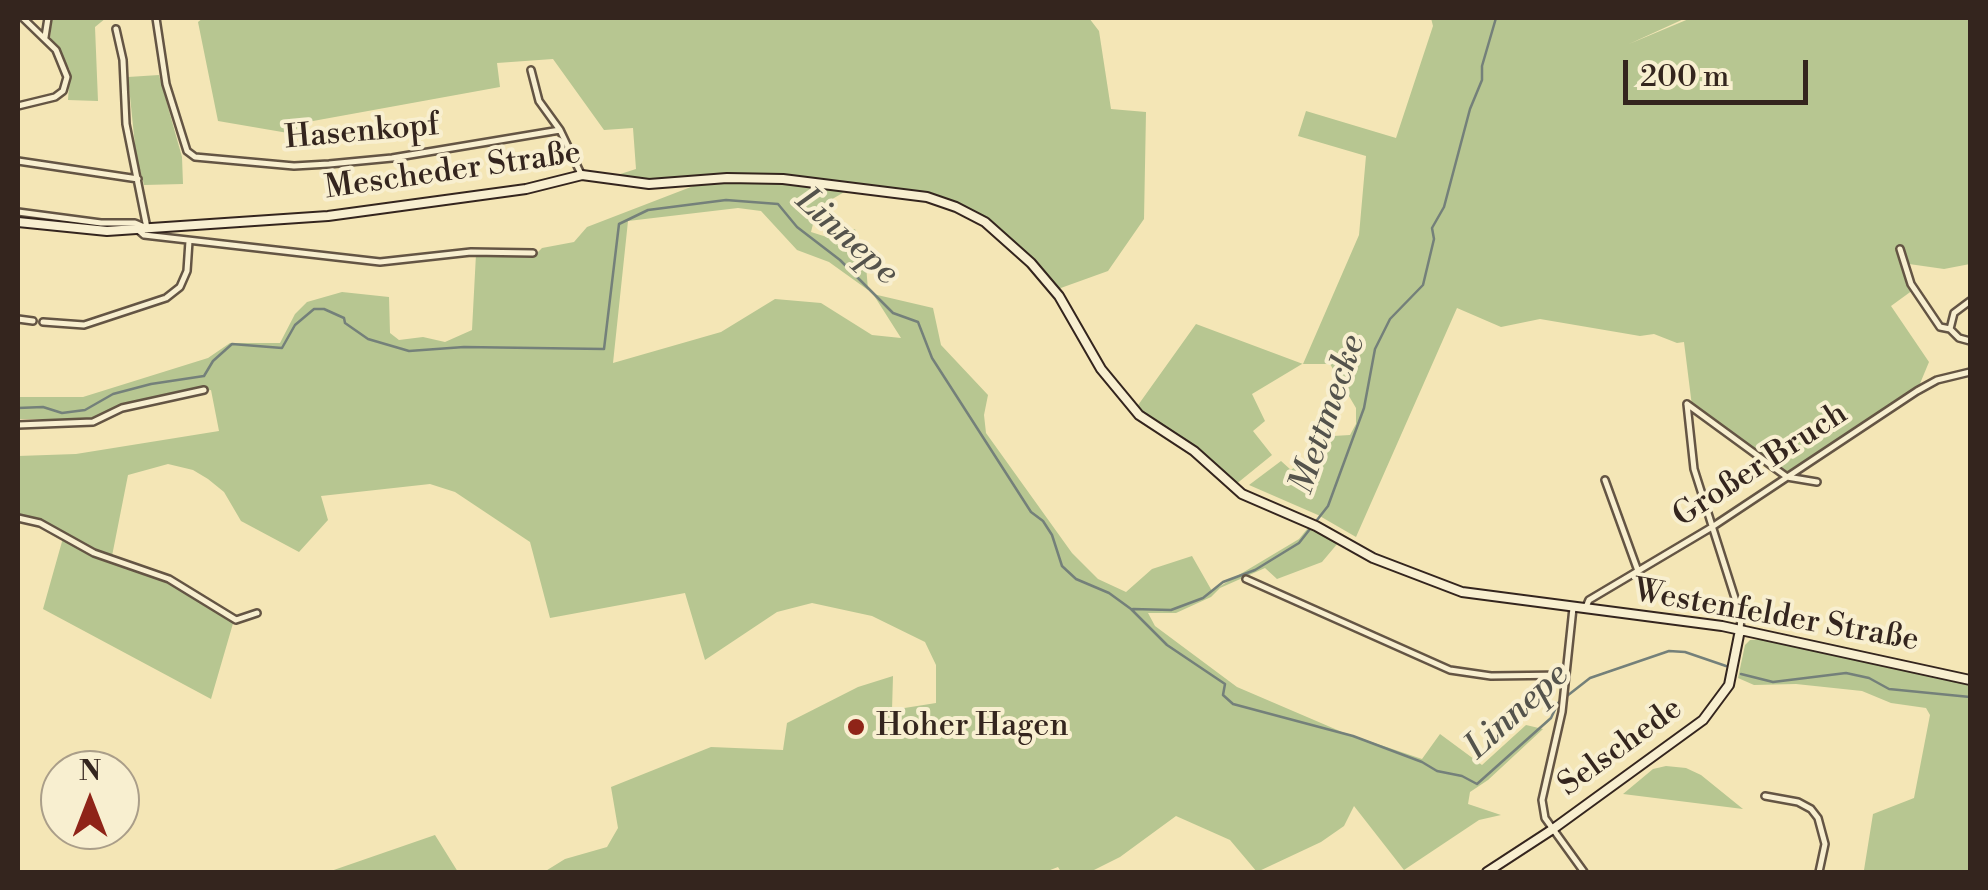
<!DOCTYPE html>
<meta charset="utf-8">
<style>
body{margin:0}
#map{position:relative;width:1988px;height:890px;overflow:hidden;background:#f4e6b6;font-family:"Libre Bodoni",serif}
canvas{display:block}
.frame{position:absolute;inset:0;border:20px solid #34251e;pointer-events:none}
.north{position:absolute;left:40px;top:750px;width:100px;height:100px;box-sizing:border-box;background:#f8efd0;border:2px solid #aa9e89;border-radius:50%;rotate:0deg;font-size:28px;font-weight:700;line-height:40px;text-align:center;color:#34251e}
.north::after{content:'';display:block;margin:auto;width:35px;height:45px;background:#8f2418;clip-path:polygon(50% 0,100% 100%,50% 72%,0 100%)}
.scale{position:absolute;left:1623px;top:60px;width:185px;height:45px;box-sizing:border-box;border:5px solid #34251e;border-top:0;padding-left:12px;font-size:30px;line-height:35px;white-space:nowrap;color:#34251e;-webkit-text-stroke:8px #f8efd0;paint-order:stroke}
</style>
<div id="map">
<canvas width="1988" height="890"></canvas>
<div class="frame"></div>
<div class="north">N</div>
<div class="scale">200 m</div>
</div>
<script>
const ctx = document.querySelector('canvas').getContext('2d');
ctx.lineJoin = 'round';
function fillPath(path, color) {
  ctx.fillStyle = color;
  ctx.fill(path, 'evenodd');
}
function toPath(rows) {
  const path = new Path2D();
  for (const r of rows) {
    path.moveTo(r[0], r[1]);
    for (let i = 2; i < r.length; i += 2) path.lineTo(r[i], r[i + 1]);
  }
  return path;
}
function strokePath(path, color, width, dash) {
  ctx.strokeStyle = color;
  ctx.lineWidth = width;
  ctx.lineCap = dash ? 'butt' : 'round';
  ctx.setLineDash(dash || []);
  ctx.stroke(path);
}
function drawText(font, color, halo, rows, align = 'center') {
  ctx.font = font + ' "Libre Bodoni",serif';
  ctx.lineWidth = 8;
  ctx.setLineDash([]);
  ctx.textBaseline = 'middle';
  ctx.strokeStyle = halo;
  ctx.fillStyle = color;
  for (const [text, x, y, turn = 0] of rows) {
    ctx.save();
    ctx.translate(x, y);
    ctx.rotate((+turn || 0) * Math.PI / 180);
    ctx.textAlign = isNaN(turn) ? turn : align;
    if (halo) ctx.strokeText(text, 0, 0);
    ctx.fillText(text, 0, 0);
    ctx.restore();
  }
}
fillPath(toPath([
 [52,18,106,18,95,27,98,101,68,100,70,70,50,37],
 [203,18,1089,18,1099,31,1111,109,1146,112,1144,219,1108,271,1058,289,1026,254,988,221,947,199,919,192,772,175,636,181,611,177,636,169,633,128,604,130,553,59,497,63,500,87,313,121,288,133,218,121,198,22],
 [1431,18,1686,18,1629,44,1691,18,1970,18,1970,264,1944,269,1902,263,1913,290,1891,306,1929,362,1919,386,1785,473,1692,406,1684,342,1677,343,1654,334,1640,336,1540,319,1501,327,1457,308,1356,537,1318,515,1249,485,1281,461,1291,470,1333,436,1350,435,1356,424,1356,408,1330,364,1302,364,1252,394,1265,421,1253,431,1272,455,1235,485,1190,444,1136,408,1196,324,1303,364,1359,235,1366,156,1298,136,1306,111,1396,138,1433,26],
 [159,75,182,157,183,184,144,185,136,155,128,77],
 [736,182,772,182,846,191,817,208,811,232,833,239,855,229,866,265,868,290,829,262,797,250,761,211,738,208,628,221,613,363,721,332,775,299,821,303,872,335,901,338,873,294,933,308,941,345,988,395,984,415,986,433,1072,553,1098,579,1126,592,1152,569,1192,556,1212,591,1299,539,1308,528,1338,543,1322,562,1277,579,1265,568,1220,588,1211,597,1176,613,1148,613,1155,626,1237,687,1342,732,1422,759,1440,734,1482,765,1526,725,1543,729,1488,780,1470,792,1468,804,1501,815,1479,820,1404,870,1354,806,1344,826,1321,842,1257,872,1230,840,1176,816,1120,857,1090,872,1061,872,1058,867,1045,872,544,872,565,859,607,847,618,828,611,787,711,747,783,750,787,723,858,687,893,676,892,710,936,703,936,665,925,642,872,616,812,603,777,612,705,660,685,593,550,618,530,542,455,492,430,484,321,496,328,520,299,552,241,521,224,492,208,479,193,470,168,464,128,475,112,556,96,552,42,522,18,516,18,456,76,454,219,431,211,390,122,405,92,419,18,419,18,397,83,397,208,358,230,343,280,343,295,314,307,302,342,292,389,297,390,333,399,340,423,337,445,342,472,330,476,254,536,254,542,248,574,242,587,227,696,185],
 [63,538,99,556,167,579,234,620,211,699,43,609],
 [1764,639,1970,685,1970,872,1864,870,1873,814,1914,798,1930,715,1926,708,1891,703,1862,691,1796,684,1754,685,1738,678,1745,645,1750,640],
 [1666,766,1686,768,1701,775,1743,809,1623,794,1653,769],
 [435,835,458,872,328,872]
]), '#b7c691');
strokePath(toPath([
 [18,408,43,407,62,413,85,410,113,394,151,384,204,376,213,361,232,344,282,348,295,325,314,309,324,309,344,318,345,323,368,339,409,351,464,347,604,349,619,224,648,210,726,200,778,204,797,227,840,260,893,313,918,322,932,358,1031,512,1043,521,1052,535,1062,566,1076,579,1109,593,1131,609,1167,645,1225,684,1223,695,1233,704,1353,736,1422,762,1437,771,1462,776,1477,784,1551,718,1558,703,1590,678,1669,651,1685,652,1726,666],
 [1133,609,1171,610,1203,598,1223,582,1255,570,1299,543,1328,506,1364,408,1375,349,1390,319,1423,285,1434,239,1432,228,1444,207,1470,109,1482,80,1482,66,1496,18],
 [1741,674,1773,682,1846,673,1869,678,1889,689,1970,697]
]), '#74807a', 2.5);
const street = toPath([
 [156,18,166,84,187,151,195,157,294,166,329,164,392,158,560,130],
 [45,37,48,18],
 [531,70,539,101,560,130,581,174],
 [18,106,55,97,63,91,67,77,56,50,23,18],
 [18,161,138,179],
 [18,212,101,223,135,223,147,228,126,124,123,60,116,29],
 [137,229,144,235,380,262,471,252,533,253],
 [1900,249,1911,284,1940,327,1950,329,1959,338,1970,341],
 [18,319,33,321],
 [43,322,84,325,166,298,180,287,187,271,189,241],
 [1950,329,1954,313,1970,301],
 [1687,404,1694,469,1741,617,1740,630],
 [1687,404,1787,477,1817,482],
 [18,425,93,422,122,408,204,390],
 [1605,480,1638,571],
 [18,518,40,523,94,553,169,579,236,620,257,613],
 [1246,579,1450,670,1491,676,1566,675],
 [1586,607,1589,600,1712,527,1917,391,1937,380,1970,372],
 [1573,608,1562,712,1542,800,1545,818,1584,872],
 [1765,796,1798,802,1811,809,1818,818,1825,844,1819,872]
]);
const secondary = toPath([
 [18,222,107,231,328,216,526,189,582,175,649,184,727,178,783,179,927,197,956,207,985,222,1031,263,1059,296,1101,369,1139,415,1194,451,1242,494,1316,526,1373,558,1462,592,1722,626,1970,680],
 [1487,872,1553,829,1703,720,1729,685,1740,630]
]);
strokePath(street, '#645544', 10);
strokePath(secondary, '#34251e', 12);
strokePath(street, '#f8efd0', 5);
strokePath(secondary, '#f8efd0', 8);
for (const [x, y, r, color] of [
 [856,727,10,"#8f2418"]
]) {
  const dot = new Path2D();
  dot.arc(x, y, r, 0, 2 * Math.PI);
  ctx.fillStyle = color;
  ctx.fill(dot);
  strokePath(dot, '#f8efd0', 4);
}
drawText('32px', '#34251e', '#f8efd0', [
 ["Hasenkopf",362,133,-5],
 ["Mescheder Straße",453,172,-8],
 ["Großer Bruch",1761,466,-33],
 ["Westenfelder Straße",1776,617,10],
 ["Selschede",1621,748,-36]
]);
drawText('32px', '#34251e', '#f8efd0', [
 ["Hoher Hagen",876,727]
], 'left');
drawText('italic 35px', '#54534c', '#f8efd0', [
 ["Linnepe",846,238,42],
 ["Mettmecke",1329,415,-71],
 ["Linnepe",1518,712,-42]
]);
</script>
